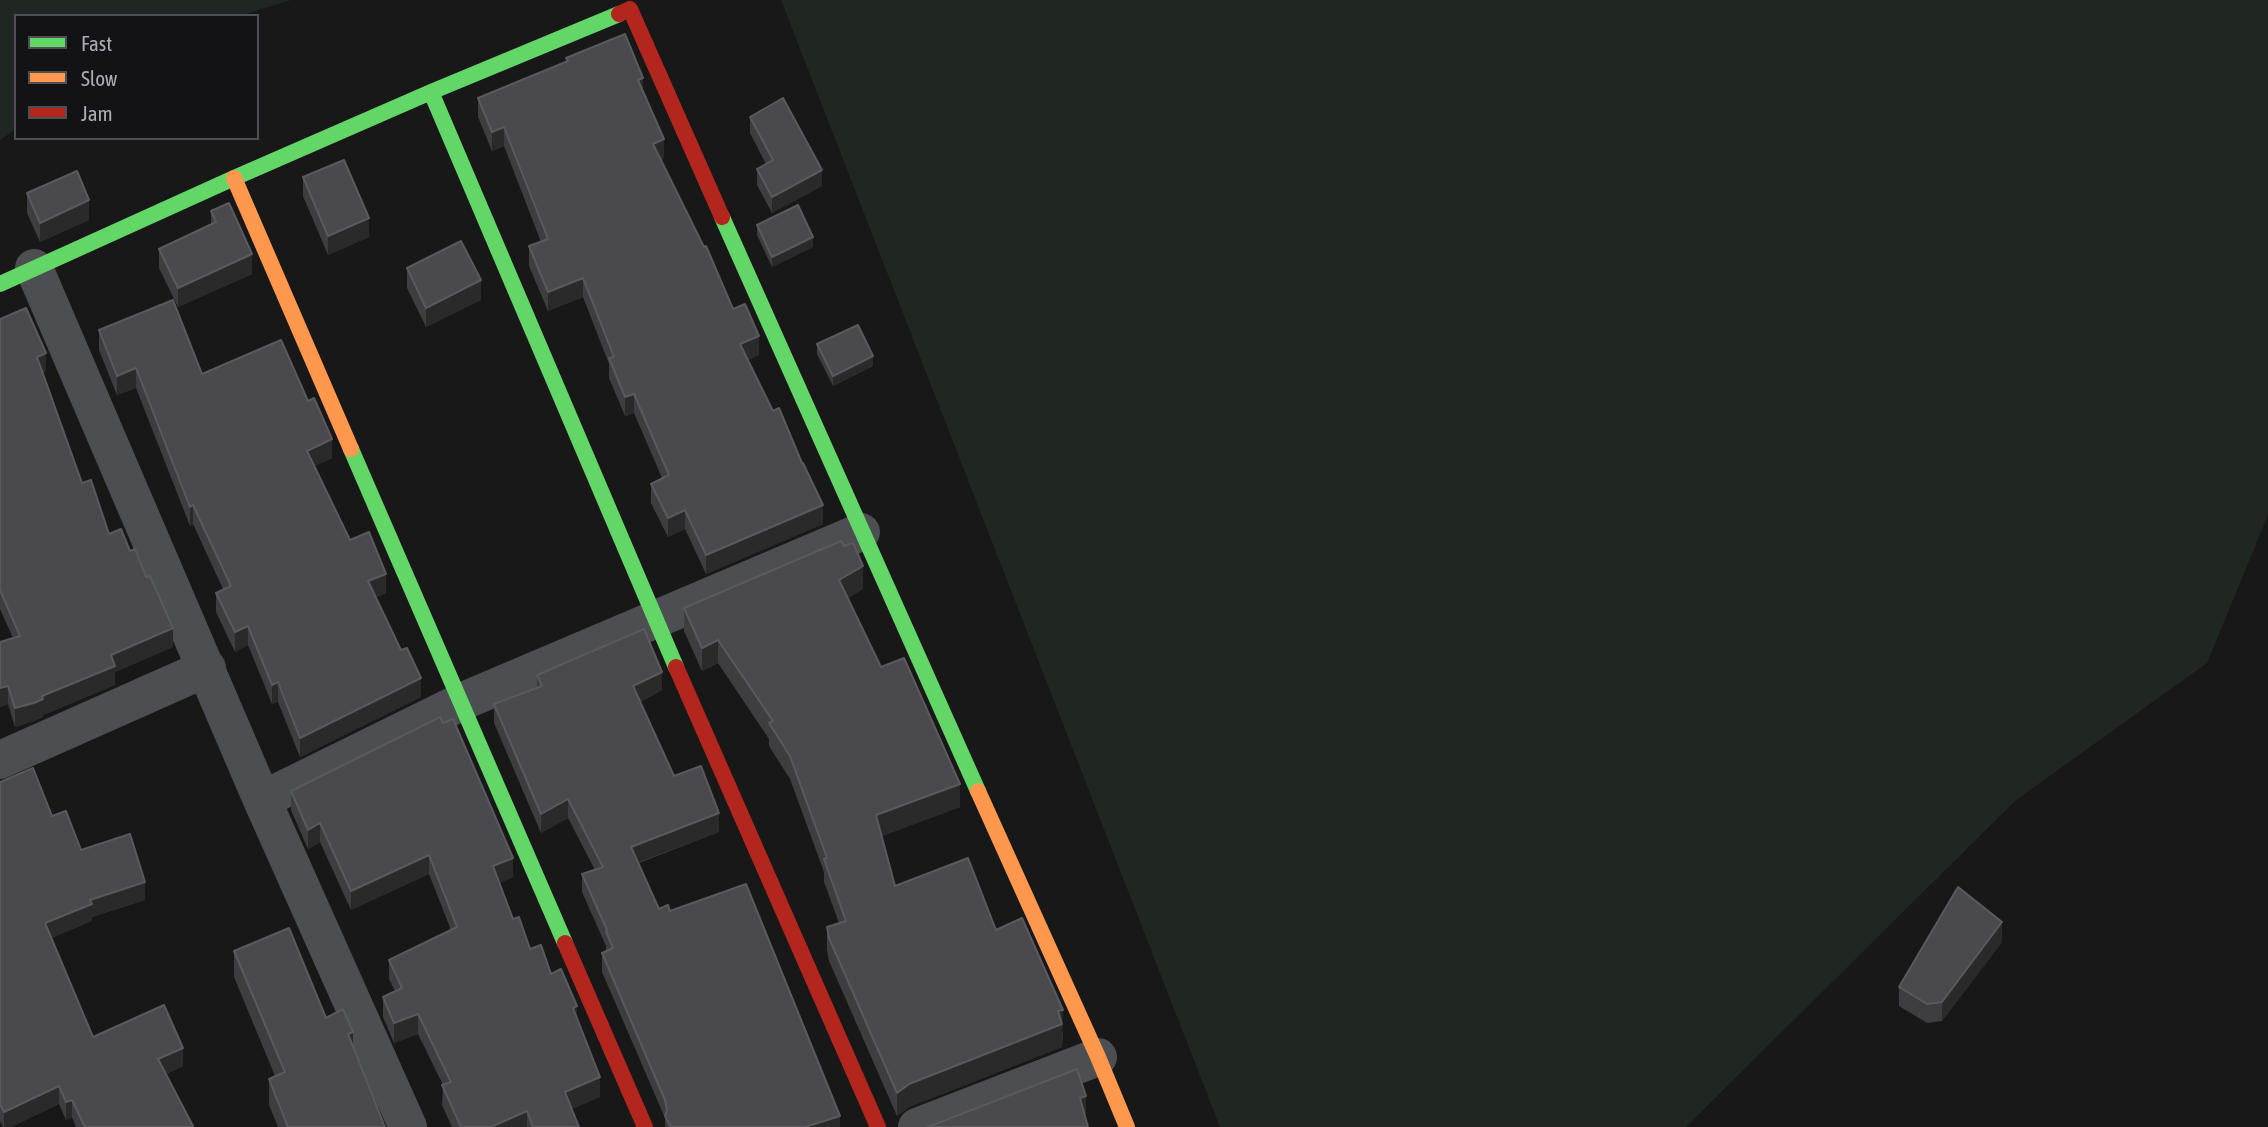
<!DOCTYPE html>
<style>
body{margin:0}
#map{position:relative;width:2268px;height:1127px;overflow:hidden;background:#181818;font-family:"Asap Condensed",sans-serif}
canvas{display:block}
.legend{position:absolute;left:14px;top:14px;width:245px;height:126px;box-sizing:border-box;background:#131214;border:2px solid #4f5056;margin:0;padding:9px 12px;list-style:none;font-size:21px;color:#aaadb8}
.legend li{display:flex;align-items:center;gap:14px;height:35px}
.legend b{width:35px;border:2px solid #4f5056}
</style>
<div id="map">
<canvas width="2268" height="1127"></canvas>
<ul class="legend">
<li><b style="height:9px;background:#63d668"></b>Fast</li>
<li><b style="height:9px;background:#ff974d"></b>Slow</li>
<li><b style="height:9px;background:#b3261e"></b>Jam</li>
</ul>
</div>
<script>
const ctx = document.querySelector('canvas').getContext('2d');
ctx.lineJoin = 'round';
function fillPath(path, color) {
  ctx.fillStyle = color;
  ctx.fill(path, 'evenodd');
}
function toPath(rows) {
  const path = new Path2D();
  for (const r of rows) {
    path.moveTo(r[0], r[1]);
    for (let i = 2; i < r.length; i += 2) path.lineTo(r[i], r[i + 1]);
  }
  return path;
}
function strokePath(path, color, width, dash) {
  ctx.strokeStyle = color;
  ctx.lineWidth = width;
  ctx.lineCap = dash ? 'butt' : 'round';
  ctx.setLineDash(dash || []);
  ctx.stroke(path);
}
fillPath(toPath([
 [0,0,291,0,239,16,16,16,16,129,0,140],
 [781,0,2268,0,2268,515,2207,663,2016,800,1686,1127,1220,1127]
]), '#202722');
strokePath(toPath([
 [34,268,262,800,408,1127],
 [0,760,207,668],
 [262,800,461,702,861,532],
 [917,1127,1098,1057]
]), '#4d4e51', 38);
strokePath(toPath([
 [431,92,676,667],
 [722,217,978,791],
 [0,284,234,178,431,92,619,14],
 [351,449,565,943]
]), '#63d668', 16);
strokePath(toPath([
 [234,178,351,449],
 [978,791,1098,1057,1127,1127]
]), '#ff974d', 16);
strokePath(toPath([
 [619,14,630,9,722,217],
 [676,667,878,1127],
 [565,943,645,1127]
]), '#b3261e', 16);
fillPath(toPath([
 [566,58,643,91,664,158,661,160,733,309,759,355,748,360,823,524,706,574,685,529,668,537,651,503,651,484,662,478,634,413,625,416,609,378,609,364,583,297,548,311,529,266,529,246,541,242,504,146,492,151,478,117,478,98,566,62],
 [750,117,822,186,772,213,757,185,757,169,766,164,750,133],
 [303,177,369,237,328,255,303,196],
 [27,193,89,220,40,242,27,213],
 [211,211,252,274,178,307,159,268,159,249,211,224],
 [757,225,813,247,772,267,757,235],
 [407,268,481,300,426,327,407,288],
 [0,319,46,371,43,373,82,483,173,647,115,672,115,685,43,715,43,717,34,721,15,727,8,704,0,707,0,642,13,638,0,609],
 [99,330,202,374,332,458,314,466,350,540,386,593,376,597,421,697,300,757,278,702,272,704,248,645,235,652,216,612,216,593,223,589,193,524,190,526,136,388,117,395,99,350],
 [817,344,873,366,833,386,817,354],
 [863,589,848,598,881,667,960,807,882,836,895,886,996,930,1063,1033,1062,1047,909,1107,897,1116,829,961,827,950,827,927,839,923,824,882,824,872,790,779,769,746,769,739,718,663,702,671,684,631,684,608],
 [537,675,662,690,640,702,674,776,719,832,639,863,659,909,670,911,840,1127,665,1127,665,1118,602,972,602,953,606,951,606,946,582,892,582,874,595,870,568,818,541,833,494,723,494,704,537,688],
 [0,782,52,816,81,850,145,900,92,917,92,921,51,938,93,1037,183,1066,166,1074,193,1127,76,1127,72,1117,66,1120,59,1104,11,1127,3,1127,0,1121],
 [291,791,513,877,499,883,513,919,530,949,551,974,577,1018,600,1097,571,1109,579,1127,452,1127,442,1105,443,1085,418,1034,394,1043,383,1017,383,997,395,991,389,979,389,960,451,930,429,874,351,910,320,842,308,849,291,810],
 [2002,942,1942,1021,1927,1023,1899,1006,1899,987],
 [234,951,326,1018,353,1048,385,1127,278,1127,269,1105,269,1079,275,1076,234,977]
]), '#3e3e41');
fillPath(toPath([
 [643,78,643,97,638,80],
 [504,127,504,146,492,151,492,132],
 [664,139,664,158,653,163,653,144],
 [822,170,822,186,772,213,772,197],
 [89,200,89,220,40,242,40,223],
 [369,218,369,237,328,255,328,236],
 [813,237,813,247,772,267,772,257],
 [252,254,252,274,178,307,178,288],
 [583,278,583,297,548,311,548,292],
 [481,280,481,300,426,327,426,308],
 [759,336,759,355,740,363,740,344],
 [46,353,46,371,37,375,37,357],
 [873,356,873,366,833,386,833,376],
 [136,368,136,388,117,395,117,376],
 [634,394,634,413,625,416,625,397],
 [332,439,332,458,307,470,307,451],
 [193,505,193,524,190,526,190,507],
 [823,505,823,524,706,574,706,555],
 [685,510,685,529,668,537,668,518],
 [863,566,863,589,839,603,839,580],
 [386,574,386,593,368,601,368,581],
 [248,626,248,645,235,652,235,632],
 [173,628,173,647,115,672,115,685,43,715,43,717,34,721,15,727,15,708,42,696,111,655],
 [718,640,718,663,702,671,702,648],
 [662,672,662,690,633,705,633,686],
 [421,678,421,697,300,757,300,738],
 [278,682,278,702,272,704,272,685],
 [8,686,8,704,0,707,0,688],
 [960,784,960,807,876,838,876,815],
 [568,799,568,818,541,833,541,814],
 [719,813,719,832,631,865,631,847],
 [320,823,320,842,308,849,308,830],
 [429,855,429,874,351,910,351,891],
 [513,858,513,877,493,886,493,866],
 [145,882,145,900,92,917,92,921,45,941,45,923,90,900],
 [2002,922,2002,942,1942,1021,1942,1002],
 [577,1006,577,1025,573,1008],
 [1063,1010,1062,1047,909,1107,897,1116,897,1093,909,1084],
 [418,1014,418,1034,394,1043,394,1023],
 [353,1032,353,1058,348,1034],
 [183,1048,183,1066,158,1077,158,1059],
 [600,1077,600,1097,565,1112,565,1092],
 [59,1086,59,1104,11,1127,4,1127,4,1112],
 [1086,1096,1086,1115,1080,1117,1080,1098],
 [72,1100,72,1117,66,1120,66,1102],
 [527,1111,527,1127,491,1127],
 [840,1116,840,1127,805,1127]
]), '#2a2a2b');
const building = toPath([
 [625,34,643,78,638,80,664,139,653,144,704,247,706,246,733,309,745,304,759,336,740,344,773,411,779,408,802,463,803,463,823,505,706,555,685,510,668,518,651,484,669,475,634,394,625,397,609,358,614,357,583,278,548,292,529,246,548,239,504,127,492,132,478,98,568,61,566,58,625,34],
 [783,98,822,170,772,197,757,169,773,160,750,117,783,98],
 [344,160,369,218,328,236,303,177,344,160],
 [77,171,89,200,40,223,27,193,77,171],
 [229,203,252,254,178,288,159,249,216,222,211,211,229,203],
 [798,205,813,237,772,257,757,225,798,205],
 [461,241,481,280,426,308,407,268,461,241],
 [173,300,202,374,281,340,308,401,314,398,332,439,307,451,350,540,369,532,386,574,368,581,401,650,407,648,421,678,300,738,278,682,272,685,248,626,235,632,216,593,231,586,193,505,190,507,136,368,117,376,99,330,173,300],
 [26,308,46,353,37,357,82,483,91,480,109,534,121,529,130,551,135,549,146,577,150,576,173,628,111,655,115,666,42,696,43,699,34,703,15,708,8,686,0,688,0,642,20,636,0,590,0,319,26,308],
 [858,325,873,356,833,376,817,344,858,325],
 [841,541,844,546,853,543,863,566,839,580,881,667,904,658,960,784,876,815,895,886,968,858,996,930,1022,918,1063,1010,1058,1011,1062,1024,909,1084,897,1093,829,938,827,927,846,921,824,859,827,858,790,756,769,723,773,721,718,640,702,648,684,608,841,541],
 [644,629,662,672,633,686,674,776,701,766,719,813,631,847,659,909,668,905,670,911,746,884,840,1116,805,1127,671,1127,665,1116,667,1110,665,1100,602,953,613,948,606,931,607,930,582,874,603,867,568,799,541,814,494,704,542,686,537,675,644,629],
 [440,717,443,723,453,719,513,858,493,866,513,919,519,917,530,949,541,945,551,974,561,969,577,1006,573,1008,600,1077,565,1092,579,1127,533,1127,527,1111,491,1127,461,1127,442,1085,451,1082,418,1014,394,1023,383,997,402,988,389,960,457,927,429,855,351,891,320,823,308,830,291,791,440,717],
 [33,768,52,816,66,811,81,850,130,834,145,882,90,900,92,904,45,923,93,1037,164,1005,183,1048,158,1059,193,1126,192,1127,85,1127,72,1100,66,1102,59,1086,4,1112,0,1104,0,782,33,768],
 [1958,887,2002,922,1942,1002,1927,1004,1899,987,1958,887],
 [289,928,326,1018,343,1009,353,1032,348,1034,385,1127,288,1127,269,1079,285,1072,234,951,289,928],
 [1077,1069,1086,1096,1080,1098,1088,1127,928,1127,1077,1069]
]);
fillPath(building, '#4a4a4e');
strokePath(building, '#595a5e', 2);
</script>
